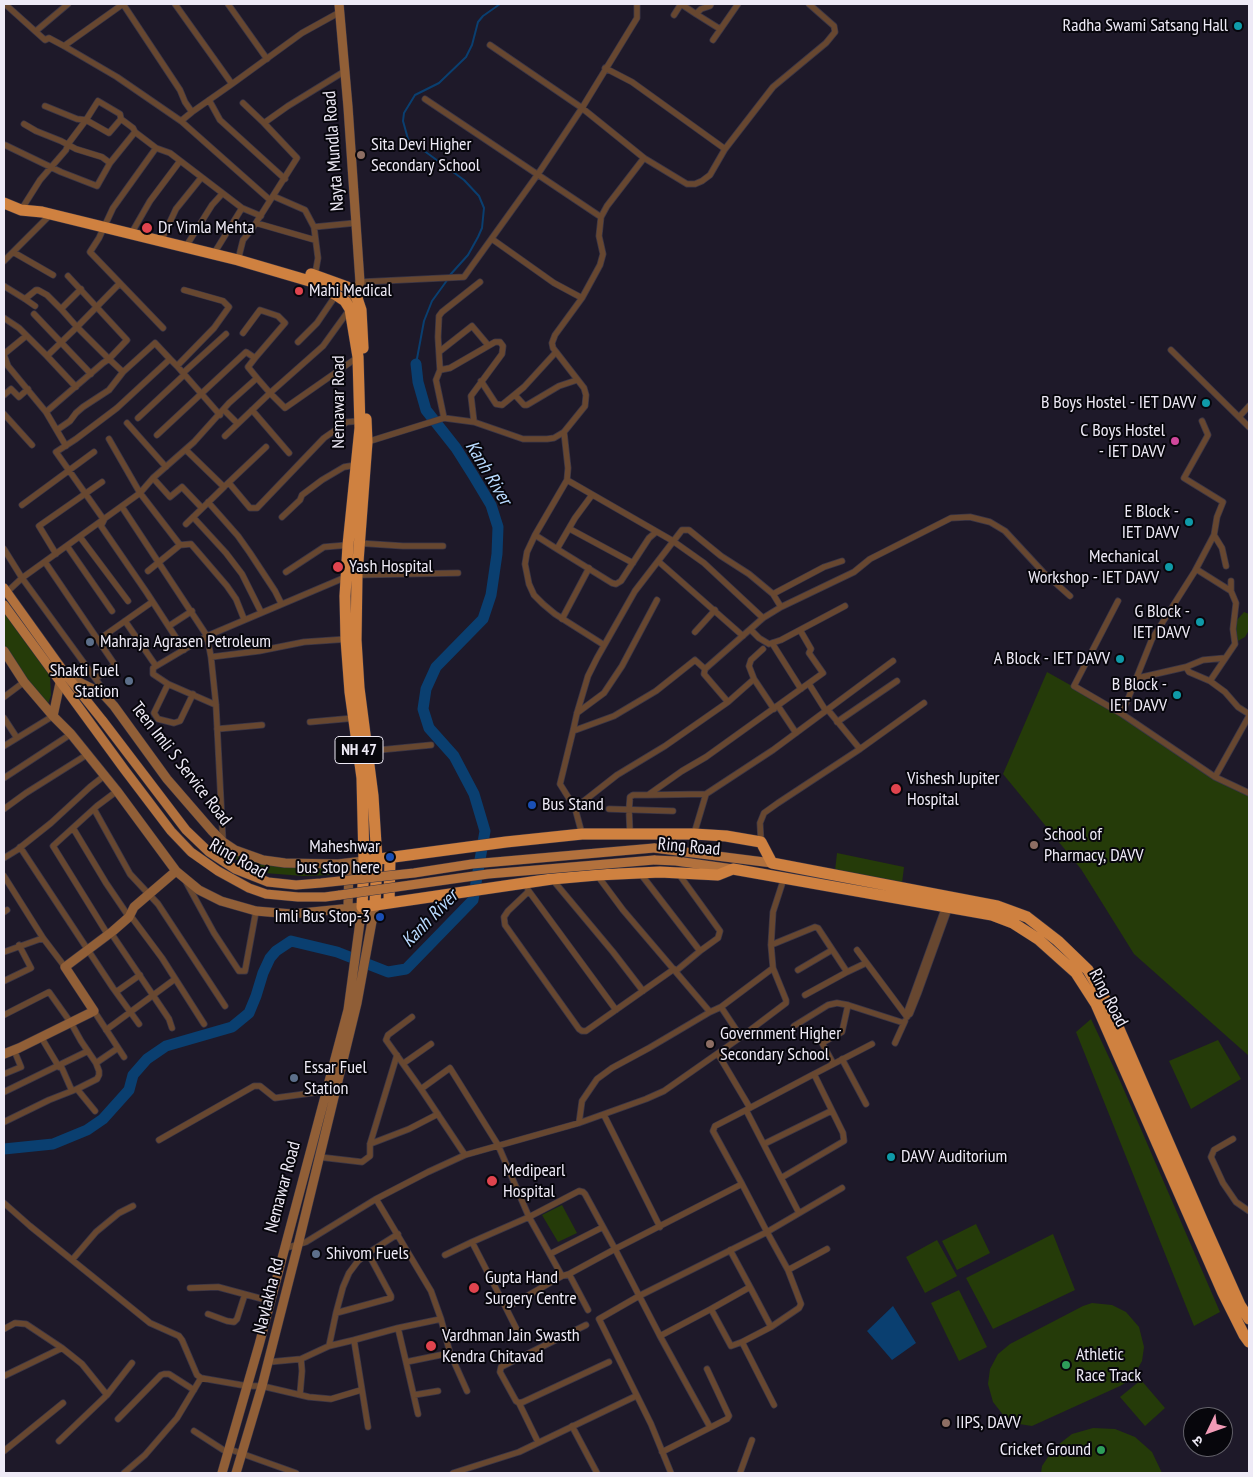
<!DOCTYPE html>
<meta charset="utf-8">
<style>
body{margin:0}
#map{position:relative;width:1253px;height:1477px;overflow:hidden;background:#1e1929;font-family:"PT Sans Narrow","Noto Sans Devanagari",sans-serif}
canvas{display:block}
.frame{position:absolute;inset:0;border:5px solid #eeeaf6;pointer-events:none}
.north{position:absolute;left:1183px;top:1407px;width:50px;height:50px;box-sizing:border-box;background:#07060c;border:1px solid #63616a;border-radius:50%;rotate:228deg;font-size:14px;font-weight:700;line-height:20px;text-align:center;color:#eeeaf6}
.north::after{content:'';display:block;margin:auto;width:18px;height:22px;background:#f09ab6;clip-path:polygon(50% 0,100% 100%,50% 72%,0 100%)}
</style>
<div id="map">
<canvas width="1253" height="1477"></canvas>
<div class="frame"></div>
<div class="north">उ</div>
</div>
<script>
const ctx = document.querySelector('canvas').getContext('2d');
ctx.lineJoin = 'round';
function fillPath(path, color) {
  ctx.fillStyle = color;
  ctx.fill(path, 'evenodd');
}
function toPath(rows) {
  const path = new Path2D();
  for (const r of rows) {
    path.moveTo(r[0], r[1]);
    for (let i = 2; i < r.length; i += 2) path.lineTo(r[i], r[i + 1]);
  }
  return path;
}
function strokePath(path, color, width, dash) {
  ctx.strokeStyle = color;
  ctx.lineWidth = width;
  ctx.lineCap = dash ? 'butt' : 'round';
  ctx.setLineDash(dash || []);
  ctx.stroke(path);
}
function drawText(font, color, halo, rows, align = 'center') {
  ctx.font = font + ' "PT Sans Narrow",sans-serif';
  ctx.lineWidth = 4;
  ctx.setLineDash([]);
  ctx.textBaseline = 'middle';
  ctx.strokeStyle = halo;
  ctx.fillStyle = color;
  for (const [text, x, y, turn = 0] of rows) {
    ctx.save();
    ctx.translate(x, y);
    ctx.rotate((+turn || 0) * Math.PI / 180);
    ctx.textAlign = isNaN(turn) ? turn : align;
    if (halo) ctx.strokeText(text, 0, 0);
    ctx.fillText(text, 0, 0);
    ctx.restore();
  }
}
fillPath(toPath([
 [1244,612,1249,614,1249,630,1245,637,1238,641,1235,631,1237,620],
 [4,613,50,676,51,695,47,707,4,651],
 [1047,672,1122,714,1215,777,1249,793,1249,1056,1134,954,1081,869,1003,774],
 [236,852,329,868,330,875,303,876,265,873,235,859],
 [837,853,904,867,902,883,835,871],
 [1091,1019,1121,1083,1220,1312,1194,1326,1076,1032],
 [1218,1040,1241,1079,1191,1109,1169,1061],
 [562,1205,577,1233,558,1242,542,1215],
 [976,1224,990,1253,957,1270,942,1241],
 [1053,1234,1075,1290,993,1329,966,1278],
 [937,1240,957,1276,925,1293,906,1257],
 [959,1290,987,1347,959,1361,931,1303],
 [1092,1303,1112,1305,1126,1312,1139,1327,1144,1347,1142,1361,1132,1379,1120,1386,1032,1426,1019,1424,1004,1416,993,1402,988,1384,990,1369,998,1354,1010,1344,1083,1306],
 [1141,1380,1165,1408,1145,1426,1120,1397],
 [1093,1428,1115,1429,1135,1437,1152,1452,1162,1473,1041,1473,1042,1466,1054,1448,1072,1434]
]), '#253b09');
fillPath(toPath([
 [893,1306,916,1343,892,1360,867,1331]
]), '#0a3f70');
strokePath(toPath([
 [450,275,468,255,478,237,482,228,484,208,479,196,464,180,408,139,403,121,404,113,415,95,439,83,466,57,472,45,478,22,483,16,500,4],
 [416,364,424,321,432,301,448,279]
]), '#0a3f70', 2);
strokePath(toPath([
 [4,1149,53,1144,87,1130,103,1119,129,1090,133,1075,147,1059,166,1046,232,1027,249,1013,256,996,263,973,270,958,276,951,291,941,337,952,388,972,406,969,473,900,485,831,474,794,454,756,429,728,423,709,426,689,436,667,483,619,491,595,497,554,498,527,491,505,473,475,456,448,426,410,418,382,416,364]
]), '#0a3f70', 11);
const street = toPath([
 [5,4,45,40,49,38,64,46],
 [123,4,64,46,117,77,181,121,192,112,232,84,302,33,340,12],
 [123,4,180,90,185,102,192,112],
 [175,4,232,84],
 [228,4,267,59],
 [681,4,696,14],
 [711,4,710,6,701,9,696,14,720,29],
 [674,15,681,4],
 [36,31,68,4],
 [713,40,738,4],
 [605,68,632,82,725,149,773,87,826,43,835,32,834,26,809,4],
 [425,99,601,217,607,206,644,158,582,108,490,45],
 [209,100,220,120,285,179],
 [243,103,264,123,288,106,345,71],
 [121,119,120,114,98,101,86,120,109,133,121,119,133,128,135,132,156,148],
 [181,121,270,200],
 [24,124,36,131,61,141,76,149,102,157,110,163],
 [5,145,61,172,97,186,110,163,135,132],
 [644,158,687,184,695,184,702,181,710,175,725,149],
 [273,196,305,210,314,227,318,258,315,275],
 [21,210,40,180,66,150,68,144,86,120,77,119,45,106],
 [256,223,315,240],
 [314,227,355,223],
 [131,234,150,201,180,161],
 [492,239,554,283,582,298,555,335,552,343,553,348,584,388,586,395,585,406,564,432,568,468,567,480,535,535,557,549],
 [161,241,176,209,201,178],
 [185,248,212,205,222,194],
 [13,252,53,275],
 [213,255,242,208],
 [238,260,243,240,252,229,297,158,264,123],
 [4,261,51,214],
 [360,282,464,277,538,174,582,108,637,18,637,4],
 [4,286,25,299,36,290,38,290,47,295,61,309,81,289],
 [184,290,223,301,229,307,214,328,177,366,220,415],
 [582,298,600,265,603,254,599,236,601,217],
 [25,299,35,306],
 [61,309,77,327,119,284],
 [34,314,91,374],
 [4,318,19,328,47,356,77,327,109,359,127,340,68,276],
 [163,328,90,252,99,238,113,208,156,148,170,153,242,208,261,216],
 [298,342,317,323,336,295],
 [1171,350,1249,427],
 [439,352,472,326,488,345],
 [4,354,26,336],
 [4,355,8,366,46,412],
 [47,356,76,387],
 [255,358,248,367,257,378],
 [177,366,170,359,117,408,76,439,56,452,104,520,101,526,147,593,184,650],
 [440,370,450,368,495,342,500,342,503,346,502,354,471,396,474,422],
 [183,373,226,334],
 [481,381,496,404,502,405,524,387,556,352],
 [4,395,11,389,19,397,28,389],
 [515,395,524,405,527,405,559,386,577,380],
 [224,410,237,423],
 [252,410,289,453],
 [4,414,32,445],
 [1239,417,1249,406],
 [138,418,184,375],
 [444,418,436,380,440,370,438,337,439,316,442,312,480,282],
 [127,423,166,467],
 [57,430,70,421,76,413,83,407,109,390,123,372],
 [157,435,246,352,255,358,285,323,278,316,260,310,243,333],
 [225,436,270,393,285,408,358,357],
 [109,439,140,493,180,545],
 [367,442,444,418,474,422,523,439,547,439,554,438,564,432],
 [66,446,46,412,103,363,109,359,123,372,155,343,170,359],
 [186,450,224,487,186,524],
 [153,478,170,497,182,487,202,508],
 [567,480,673,541,704,563,763,618],
 [229,483,250,508,257,508,324,438,347,422,359,421],
 [226,485,266,447],
 [592,495,575,518,557,549,612,583,616,584,621,581,649,538,656,532],
 [208,502,238,536,250,553,275,591,281,603],
 [22,505,94,452],
 [122,507,207,636,346,577],
 [193,517,226,553,242,574,261,612],
 [282,517,300,500,302,495,322,480,344,467,356,465],
 [570,529,633,563],
 [535,535,527,552,525,564,529,584,534,595,543,604,555,614,604,645],
 [1214,535,1222,548,1226,566],
 [80,537,128,601],
 [357,543,403,546,443,546],
 [67,546,112,611],
 [4,549,22,578,108,696],
 [56,554,39,526,102,482],
 [658,561,743,636],
 [45,562,98,640,152,602],
 [1196,569,1231,591,1236,603,1233,629,1235,644,1210,681],
 [148,571,180,545,191,544,227,586,236,599,244,619],
 [286,572,324,547,348,545],
 [355,575,458,573],
 [1231,591,1231,581],
 [7,592,22,578,140,493,153,478,194,442,229,403,257,378,270,393,323,346,349,310],
 [773,594,824,567,842,561],
 [1118,601,1074,686,1122,714,1215,777,1249,793],
 [562,619,589,568],
 [125,621,156,666],
 [169,626,192,611],
 [751,630,759,638,769,644,781,640,845,606],
 [695,632,715,610],
 [772,643,801,689],
 [763,649,751,660,749,666,754,679,774,709],
 [211,657,259,651,304,642,348,639],
 [1186,667,1203,660,1225,658],
 [96,678,115,665,98,640],
 [1138,678,1186,667,1189,672,1210,681,1225,692,1238,707,1249,714],
 [168,684,154,713,158,719,174,723,180,721,193,694],
 [809,684,826,711],
 [4,697,24,682],
 [728,702,754,679],
 [216,705,168,684,153,674,153,668,207,636,211,657,216,705,223,842],
 [778,706,796,733],
 [828,710,860,749,924,703],
 [577,713,604,693,622,666,657,600],
 [1122,714,1152,639,1195,571,1214,535,1217,517,1223,502,1184,478,1208,435,1202,421],
 [4,718,17,738],
 [310,722,355,718],
 [837,722,897,681],
 [217,729,262,725],
 [573,731,577,713,588,676,597,658,635,591,682,530,689,530,721,556,749,574,773,594,781,607],
 [4,746,53,716],
 [369,751,431,745],
 [1215,777,1249,716],
 [4,778,71,734],
 [706,794,648,795,682,771,706,757,823,673,809,653,811,649,800,630],
 [575,808,560,784,573,731,614,716,656,691,695,660,705,669],
 [4,809,26,793,88,754],
 [94,809,130,874,158,904,225,1006],
 [609,809,673,811],
 [73,828,106,883,129,917],
 [582,834,575,808,617,775,665,746,728,702,704,674,705,669,763,618,781,607,854,572,870,559,951,518,970,517,990,522,1005,531,1043,572,1070,596],
 [630,834,629,810,630,797,633,795,648,795],
 [694,834,706,794,773,750,893,661],
 [761,842,760,823,764,813,778,803,860,749],
 [20,847,113,988,139,1024],
 [4,858,17,850,51,823,90,787,104,776],
 [640,873,700,951,676,971],
 [678,873,720,931,718,938,700,951],
 [597,875,623,910,710,1012,721,1007,741,1037],
 [4,876,43,938],
 [552,879,613,952,643,991],
 [185,880,214,933,239,971,245,971,256,911],
 [528,890,616,1010],
 [528,892,508,911,504,917,505,925,579,1029,582,1031,586,1031,674,969],
 [945,907,907,1012,908,1015,910,1014,918,994,949,908],
 [4,912,7,910],
 [130,915,162,958,204,1024],
 [111,933,169,1019,172,1028],
 [108,935,53,846,97,806,117,791],
 [771,945,815,927,818,928,847,972,866,963],
 [857,950,907,1017],
 [4,952,43,938,65,967],
 [798,970,832,950],
 [4,981,31,968,19,945],
 [116,992,140,975],
 [805,995,847,972],
 [721,1007,773,968],
 [94,1011,124,1057],
 [4,1015,49,992,71,1023,81,1041,96,1063,99,1071,99,1075,97,1079,77,1089],
 [412,1017,388,1035,386,1040,421,1089],
 [794,1026,828,1005,837,1003,848,1005,904,1023],
 [106,1030,175,979],
 [41,1037,59,1067],
 [895,1043,905,1021],
 [718,1054,750,1108],
 [842,1059,866,1104],
 [96,1063,118,1048],
 [404,1063,431,1044],
 [833,1063,822,1043,842,1032,848,1005],
 [61,1066,72,1091],
 [4,1074,21,1067,14,1050],
 [814,1074,872,1044],
 [4,1092,88,1051],
 [746,1110,814,1074,843,1133,844,1141,781,1178],
 [604,1115,660,1227],
 [4,1122,49,1100,77,1089,95,1111],
 [579,1123,582,1101,597,1079,612,1068,649,1048,710,1012],
 [1233,1139,1214,1150,1211,1157,1223,1183,1236,1202,1249,1211],
 [159,1140,254,1086,260,1086,275,1098,327,1091],
 [370,1144,409,1129,438,1114],
 [764,1144,831,1111],
 [465,1155,421,1089,450,1068,498,1145,529,1217,562,1276,569,1274,588,1310],
 [319,1157,362,1162,370,1156,370,1144,397,1055],
 [742,1184,713,1131,715,1126,746,1110,799,1213],
 [376,1199,431,1291,441,1319,450,1353,467,1391],
 [4,1203,30,1226,150,1323,179,1336,182,1340,197,1375,201,1378,247,1386,262,1386,309,1397,331,1399,361,1390],
 [286,1248,306,1242,376,1199,428,1172,465,1155,579,1123,646,1099,664,1091,741,1037,786,1003,786,1000,773,968,771,945,773,912,784,878],
 [730,1250,750,1287,711,1309,731,1346,742,1342,771,1327,750,1287],
 [550,1254,603,1227],
 [445,1255,472,1242],
 [72,1260,96,1232,119,1213,133,1206],
 [788,1270,827,1249],
 [569,1274,615,1249,660,1336,710,1427],
 [190,1288,218,1287,270,1301],
 [506,1308,472,1242,529,1217,579,1191,583,1192,585,1194,615,1249,742,1184,767,1232,842,1188],
 [336,1313,343,1287,349,1273,358,1261,368,1253],
 [208,1314,227,1321,234,1322,237,1319,245,1294],
 [586,1325,501,1367,500,1372,516,1401,519,1403,523,1402,609,1362],
 [398,1328,441,1319],
 [4,1329,15,1323,26,1324,62,1348],
 [518,1332,506,1308,562,1276],
 [660,1336,711,1309],
 [742,1342,774,1405],
 [329,1346,354,1340],
 [301,1359,329,1346,336,1313,391,1298,391,1296,368,1253,398,1234],
 [269,1362,301,1359,302,1371,300,1394],
 [406,1362,418,1414],
 [4,1376,62,1348,82,1364,107,1395,59,1441],
 [107,1395,132,1363],
 [414,1395,438,1391],
 [519,1403,538,1442],
 [118,1419,161,1375,164,1374,169,1374,194,1390],
 [572,1426,597,1473],
 [368,1427,354,1340,398,1328,406,1362,450,1353],
 [194,1431,228,1453],
 [229,1449,296,1473],
 [4,1451,63,1403],
 [662,1452,727,1419,729,1416,707,1369],
 [124,1473,145,1455,177,1418,201,1378],
 [453,1473,519,1452,636,1396],
 [671,1473,651,1424,599,1319,639,1296,767,1232,788,1270,801,1304,799,1308,771,1327],
 [740,1473,752,1440]
]);
const secondary = toPath([
 [339,4,348,107,360,282,354,299],
 [4,651,24,682,53,716],
 [67,676,103,694,114,706,167,779,212,831,223,842,235,850,263,860,285,863,338,864,364,861],
 [60,683,53,716,71,734,117,791,176,871,199,890,221,901,256,911,292,914,362,907,348,1010,259,1345,222,1473],
 [348,908,349,863],
 [4,1054,19,1048,94,1011,65,967,113,931,129,917,134,907,176,871],
 [236,1473,262,1386,298,1245,357,1003,375,905]
]);
const primary = toPath([
 [4,588,67,676,103,721],
 [4,605,124,769,171,831,191,852,218,871,249,888,266,894,298,897,325,897,340,895],
 [654,848,772,863],
 [654,860,676,861,733,869]
]);
const highway = toPath([
 [4,203,21,210,42,212,238,260,313,282,336,295,345,301,350,309,358,357,360,428,348,545,345,596,346,639,350,692,362,778,364,861,362,907,552,879,597,875,660,872,718,875,733,869,992,915,1013,923,1038,939,1076,973,1096,1004,1223,1293,1244,1335,1249,1342],
 [311,274,347,287,356,295,361,310,363,348],
 [366,419,367,442,357,575,356,640,359,688,373,796,377,860,375,905],
 [364,861,506,842,582,834,694,834,726,836,761,842,772,863,997,906,1027,917,1058,941,1088,970,1109,1006,1203,1222,1240,1305,1249,1319],
 [389,902,390,858]
]);
strokePath(street, '#3b3646', 7);
strokePath(secondary, '#3b3646', 10);
strokePath(primary, '#3b3646', 10);
strokePath(highway, '#3b3646', 12);
strokePath(street, '#674730', 5.5);
strokePath(secondary, '#915f37', 9);
strokePath(primary, '#b2713d', 9);
strokePath(highway, '#cf8140', 11);
const primaryBridge = toPath([
 [103,721,186,830,209,852,235,869,268,882,296,885,321,883,414,873,472,864,654,848],
 [340,895,488,874,654,860]
]);
strokePath(primaryBridge, '#3b3646', 10, []);
strokePath(primaryBridge, '#b2713d', 9);
for (const [x, y, r, color] of [
 [1238,26,5,"#0f9aa8"],
 [361,155,5,"#8d6e63"],
 [147,228,6,"#e0444e"],
 [299,291,5,"#e0444e"],
 [1206,403,5,"#0f9aa8"],
 [1175,441,5,"#d1479c"],
 [1189,522,5,"#0f9aa8"],
 [338,567,6,"#e0444e"],
 [1169,567,5,"#0f9aa8"],
 [1200,622,5,"#0f9aa8"],
 [90,642,5,"#5c6f8a"],
 [1120,659,5,"#0f9aa8"],
 [129,681,5,"#5c6f8a"],
 [1177,695,5,"#0f9aa8"],
 [896,789,6,"#e0444e"],
 [532,805,5,"#1a4fb4"],
 [1034,845,5,"#8d6e63"],
 [390,857,5,"#1a4fb4"],
 [380,917,5,"#1a4fb4"],
 [710,1044,5,"#8d6e63"],
 [294,1078,5,"#5c6f8a"],
 [891,1157,5,"#0f9aa8"],
 [492,1181,6,"#e0444e"],
 [316,1254,5,"#5c6f8a"],
 [474,1288,6,"#e0444e"],
 [431,1346,6,"#e0444e"],
 [1066,1365,5,"#2e9e5b"],
 [946,1423,5,"#8d6e63"],
 [1101,1450,5,"#2e9e5b"]
]) {
  const dot = new Path2D();
  dot.arc(x, y, r, 0, 2 * Math.PI);
  ctx.fillStyle = color;
  ctx.fill(dot);
  strokePath(dot, '#07060c', 2);
}
for (const [x, y, w] of [
 [359,750,48]
]) {
  const box = new Path2D();
  box.roundRect(x - w / 2, y - 13.5, w, 27, 4);
  ctx.fillStyle = '#07060c';
  ctx.fill(box);
  strokePath(box, '#eeeaf6', 1);
}
drawText('bold 16px', '#eeeaf6', null, [
 ["NH 47",359,750]
]);
drawText('18px', '#eeeaf6', '#07060c', [
 ["Radha Swami Satsang Hall",1228,26,"right"],
 ["Sita Devi Higher",371,145],
 ["Secondary School",371,166],
 ["Dr Vimla Mehta",158,228],
 ["Mahi Medical",309,291],
 ["B Boys Hostel - IET DAVV",1196,403,"right"],
 ["C Boys Hostel",1165,431,"right"],
 ["- IET DAVV",1165,452,"right"],
 ["E Block -",1179,512,"right"],
 ["IET DAVV",1179,533,"right"],
 ["Mechanical",1159,557,"right"],
 ["Workshop - IET DAVV",1159,578,"right"],
 ["Yash Hospital",349,567],
 ["G Block -",1190,612,"right"],
 ["IET DAVV",1190,633,"right"],
 ["Mahraja Agrasen Petroleum",100,642],
 ["A Block - IET DAVV",1110,659,"right"],
 ["Shakti Fuel",119,671,"right"],
 ["Station",119,692,"right"],
 ["B Block -",1167,685,"right"],
 ["IET DAVV",1167,706,"right"],
 ["Vishesh Jupiter",907,779],
 ["Hospital",907,800],
 ["Bus Stand",542,805],
 ["School of",1044,835],
 ["Pharmacy, DAVV",1044,856],
 ["Maheshwar",380,847,"right"],
 ["bus stop here",380,868,"right"],
 ["Imli Bus Stop-3",370,917,"right"],
 ["Government Higher",720,1034],
 ["Secondary School",720,1055],
 ["Essar Fuel",304,1068],
 ["Station",304,1089],
 ["DAVV Auditorium",901,1157],
 ["Medipearl",503,1171],
 ["Hospital",503,1192],
 ["Shivom Fuels",326,1254],
 ["Gupta Hand",485,1278],
 ["Surgery Centre",485,1299],
 ["Vardhman Jain Swasth",442,1336],
 ["Kendra Chitavad",442,1357],
 ["Athletic",1076,1355],
 ["Race Track",1076,1376],
 ["IIPS, DAVV",956,1423],
 ["Cricket Ground",1091,1450,"right"]
], 'left');
drawText('18px', '#eeeaf6', '#07060c', [
 ["Nayta Mundla Road",334,151,-94],
 ["Nemawar Road",339,402,-90],
 ["Teen Imli S Service Road",181,764,52],
 ["Ring Road",689,847,5],
 ["Ring Road",238,859,29],
 ["Ring Road",1108,998,62],
 ["Nemawar Road",283,1187,-75],
 ["Navlakha Rd",269,1296,-76]
]);
drawText('italic 19px', '#b9daff', '#07060c', [
 ["Kanh River",488,473,59],
 ["Kanh River",430,919,-46]
]);
</script>
